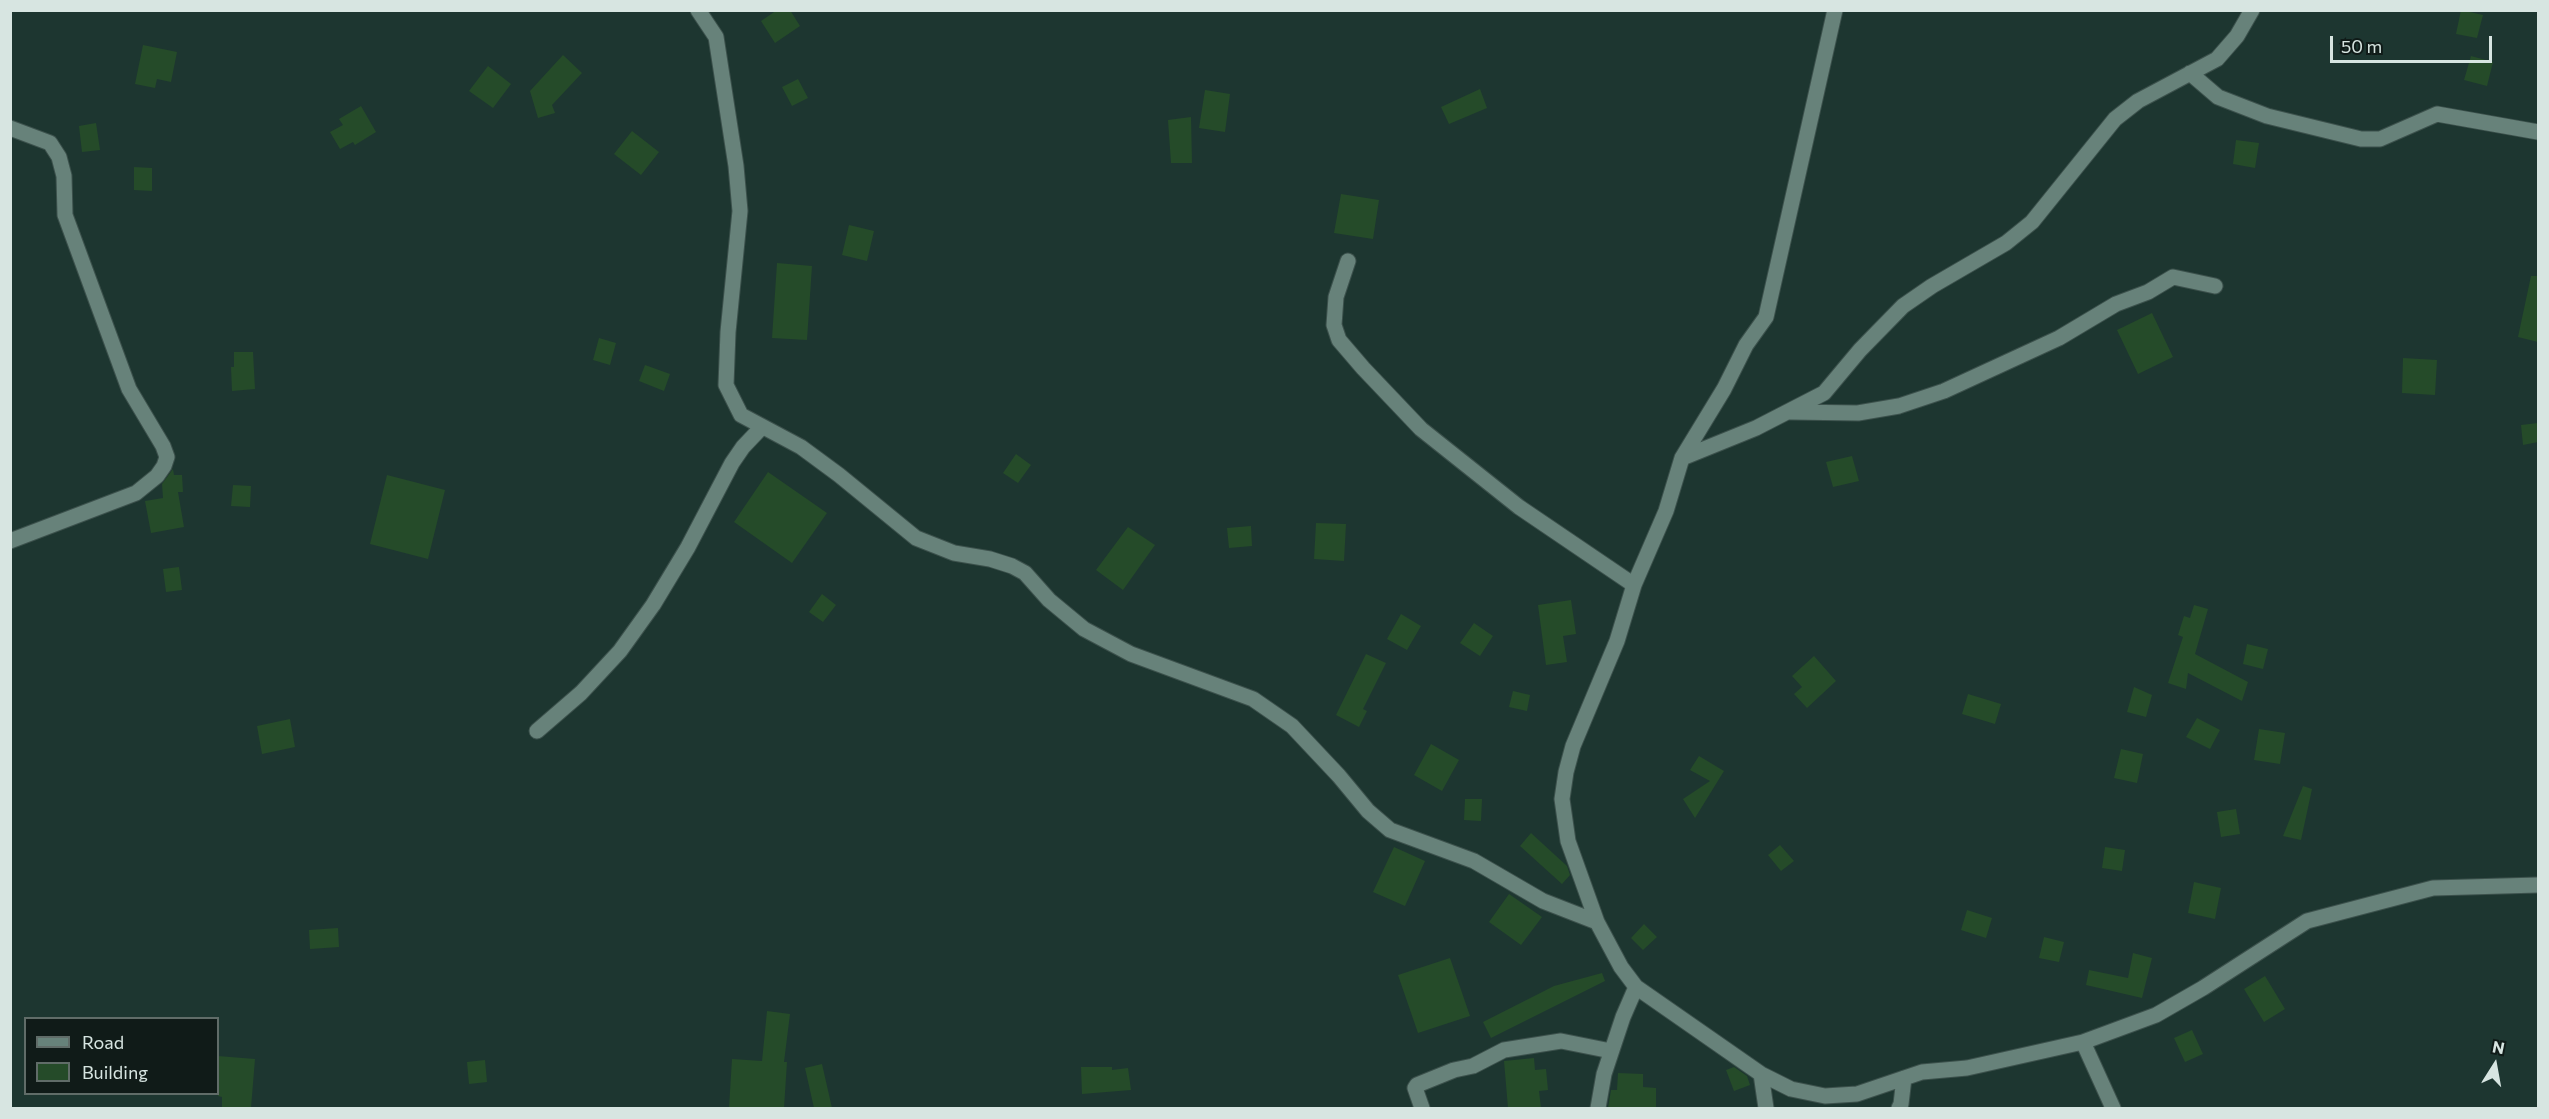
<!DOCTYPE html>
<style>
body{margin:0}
#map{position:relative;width:2549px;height:1119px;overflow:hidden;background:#1d3630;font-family:Commissioner,sans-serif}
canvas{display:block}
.frame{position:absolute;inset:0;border:12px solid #d7e5e1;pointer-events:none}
.legend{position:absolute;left:24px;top:1017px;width:195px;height:78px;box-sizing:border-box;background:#101b18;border:2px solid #606c68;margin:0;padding:8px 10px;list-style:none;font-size:18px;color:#d7e5e1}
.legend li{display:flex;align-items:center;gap:12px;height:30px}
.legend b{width:30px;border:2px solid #606c68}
.north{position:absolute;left:2465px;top:1035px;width:60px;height:60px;-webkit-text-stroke:4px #101b18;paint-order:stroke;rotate:11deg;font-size:16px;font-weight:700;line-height:24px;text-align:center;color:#d7e5e1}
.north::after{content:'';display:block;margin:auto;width:21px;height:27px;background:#d7e5e1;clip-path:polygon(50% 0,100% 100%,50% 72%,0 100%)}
.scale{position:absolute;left:2330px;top:36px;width:162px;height:27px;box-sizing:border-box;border:3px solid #d7e5e1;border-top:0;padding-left:8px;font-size:18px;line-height:21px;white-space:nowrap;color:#d7e5e1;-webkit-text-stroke:4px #101b18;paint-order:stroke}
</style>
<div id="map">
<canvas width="2549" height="1119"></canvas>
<div class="frame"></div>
<ul class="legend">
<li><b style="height:8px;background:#67827a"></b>Road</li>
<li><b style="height:16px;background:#254b29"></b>Building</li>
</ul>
<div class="north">N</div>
<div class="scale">50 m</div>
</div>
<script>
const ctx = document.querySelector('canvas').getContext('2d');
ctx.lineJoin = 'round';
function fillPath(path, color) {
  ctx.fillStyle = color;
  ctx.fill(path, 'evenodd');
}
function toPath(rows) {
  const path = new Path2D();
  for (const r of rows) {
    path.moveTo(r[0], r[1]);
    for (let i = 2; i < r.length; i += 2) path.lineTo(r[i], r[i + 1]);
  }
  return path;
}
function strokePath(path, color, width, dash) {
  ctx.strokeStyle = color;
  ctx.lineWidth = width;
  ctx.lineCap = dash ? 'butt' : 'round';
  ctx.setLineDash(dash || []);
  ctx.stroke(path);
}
fillPath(toPath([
 [777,10,790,10,800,26,775,43,761,21],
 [2461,10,2483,15,2477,38,2456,34],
 [143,45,177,52,171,82,157,79,155,88,135,84],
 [563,55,582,73,552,105,555,113,538,118,530,91],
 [2471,56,2493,62,2487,86,2464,80],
 [488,66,511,84,493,108,469,91],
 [798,79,808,98,792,106,782,87],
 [1480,89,1487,108,1449,124,1441,107],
 [1205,90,1230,94,1225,132,1199,128],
 [361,106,376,132,355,145,353,142,340,149,330,132,343,125,339,119],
 [1191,117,1192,163,1171,163,1168,120],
 [96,123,100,150,82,152,79,126],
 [632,131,659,152,641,175,614,154],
 [2236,140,2259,143,2255,168,2233,164],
 [134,167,152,168,152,191,134,190],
 [1341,194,1379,200,1373,239,1334,233],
 [849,225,874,231,867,261,842,255],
 [777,263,812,266,807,340,772,338],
 [2531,276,2538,276,2538,342,2518,337],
 [2152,313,2173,357,2138,374,2117,330],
 [599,338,616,343,610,365,593,360],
 [234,352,253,352,255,389,232,391,231,367,234,367],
 [2403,358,2437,360,2435,395,2402,393],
 [645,365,670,374,664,391,639,381],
 [2538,423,2538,442,2523,445,2521,425],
 [1016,454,1031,465,1018,483,1003,473],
 [1852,456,1859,481,1833,487,1826,462],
 [173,469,174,475,182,475,183,492,178,492,184,527,151,533,145,501,163,498,162,484],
 [768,472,827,513,792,563,734,522],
 [387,475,445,490,428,559,370,544],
 [233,485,251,486,250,507,231,506],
 [1316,523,1346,524,1344,561,1314,559],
 [1251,526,1252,546,1229,548,1227,528],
 [1128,527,1155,545,1123,590,1096,570],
 [179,567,182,590,166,592,163,569],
 [822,594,836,605,823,622,809,612],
 [1571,600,1576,634,1563,636,1567,662,1546,665,1538,605],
 [2194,605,2208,609,2195,654,2248,682,2242,701,2188,673,2186,689,2168,683,2183,637,2178,635,2184,616,2190,618],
 [1401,614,1421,626,1407,650,1387,639],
 [1474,623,1493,636,1480,656,1460,643],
 [2247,644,2268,649,2263,669,2243,664],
 [1366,654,1386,663,1363,709,1367,711,1359,727,1336,715],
 [1814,656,1836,681,1807,708,1794,694,1802,687,1792,676],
 [2134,687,2152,695,2146,717,2127,712],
 [1513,691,1530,695,1527,711,1509,707],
 [1968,694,2001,704,1995,724,1962,714],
 [2197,718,2220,730,2210,749,2186,737],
 [290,719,295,747,262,754,257,726],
 [2259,729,2285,733,2280,764,2254,760],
 [1431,744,1459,760,1442,791,1414,775],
 [2121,749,2143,754,2137,783,2114,778],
 [1699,756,1724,771,1695,818,1683,799,1710,781,1690,770],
 [2303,786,2312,789,2301,840,2283,836],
 [1465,799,1482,799,1481,821,1464,820],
 [2236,809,2240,834,2221,837,2217,812],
 [1531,833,1567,866,1570,875,1562,884,1520,846],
 [1780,845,1794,861,1781,871,1768,855],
 [1394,847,1425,861,1405,906,1373,892],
 [2105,847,2125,850,2122,871,2102,868],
 [2194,882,2221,888,2215,919,2188,913],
 [1509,894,1542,917,1521,945,1489,922],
 [1967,910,1992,918,1986,938,1961,930],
 [1644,924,1657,937,1643,950,1631,938],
 [338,928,339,947,310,949,309,930],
 [2044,937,2064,942,2059,962,2039,958],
 [2133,953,2152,958,2142,998,2086,985,2089,970,2128,978],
 [1450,958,1470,1016,1418,1033,1398,975],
 [1602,973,1605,981,1491,1038,1483,1022,1554,986],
 [2265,976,2285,1009,2264,1022,2244,989],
 [767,1011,790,1014,784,1062,787,1062,784,1108,729,1108,732,1059,762,1061],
 [2192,1030,2203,1054,2185,1062,2174,1038],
 [218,1056,255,1059,251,1108,222,1107,222,1097,218,1096],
 [1534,1058,1535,1070,1546,1069,1548,1090,1539,1091,1541,1108,1508,1108,1504,1061],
 [485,1060,487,1082,469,1084,467,1062],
 [822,1064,832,1108,814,1108,805,1068],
 [1081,1067,1112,1067,1112,1070,1128,1068,1131,1090,1082,1094],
 [1734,1067,1747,1076,1750,1085,1734,1091,1726,1070],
 [1618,1073,1643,1074,1643,1087,1656,1088,1656,1108,1608,1108,1611,1090,1617,1090]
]), '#254b29');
const street = toPath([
 [698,10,716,37,736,166,740,211,728,332,726,385,741,415,801,447,839,475,916,538,954,553,990,559,1012,566,1025,573,1049,600,1084,629,1131,654,1253,699,1292,726,1339,776,1368,811,1390,830,1474,861,1543,901,1597,922],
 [2190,73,2218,97,2267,116,2361,139,2380,139,2437,114,2538,132],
 [10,128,50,143,59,157,64,176,65,215,129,389,163,446,167,457,164,466,157,476,136,493,10,541],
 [1348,261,1336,297,1334,325,1339,340,1363,368,1421,429,1519,507,1634,585],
 [1791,412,1858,413,1899,406,1944,391,2059,338,2116,304,2148,292,2173,277,2215,286],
 [1682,458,1756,428,1824,393,1860,350,1903,306,1932,286,2006,243,2032,222,2115,119,2138,101,2217,59,2237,36,2252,10],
 [537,731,581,693,620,651,653,605,688,547,732,463,743,447,762,427],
 [1636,987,1761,1074,1791,1089,1825,1096,1857,1094,1922,1072,1967,1068,2083,1042,2156,1015,2203,988,2307,921,2433,888,2538,885],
 [2083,1042,2113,1108],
 [1761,1074,1766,1108],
 [1422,1108,1415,1088,1417,1085,1454,1070,1473,1066,1504,1050,1561,1041,1611,1051],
 [1598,1108,1604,1074,1623,1017,1636,987,1621,967,1597,922,1568,841,1562,799,1566,772,1573,746,1617,641,1634,585,1666,511,1682,458,1724,389,1746,345,1766,317,1835,10],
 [1899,1108,1901,1104,1904,1078]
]);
strokePath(street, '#3c514c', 17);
strokePath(street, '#67827a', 15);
</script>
